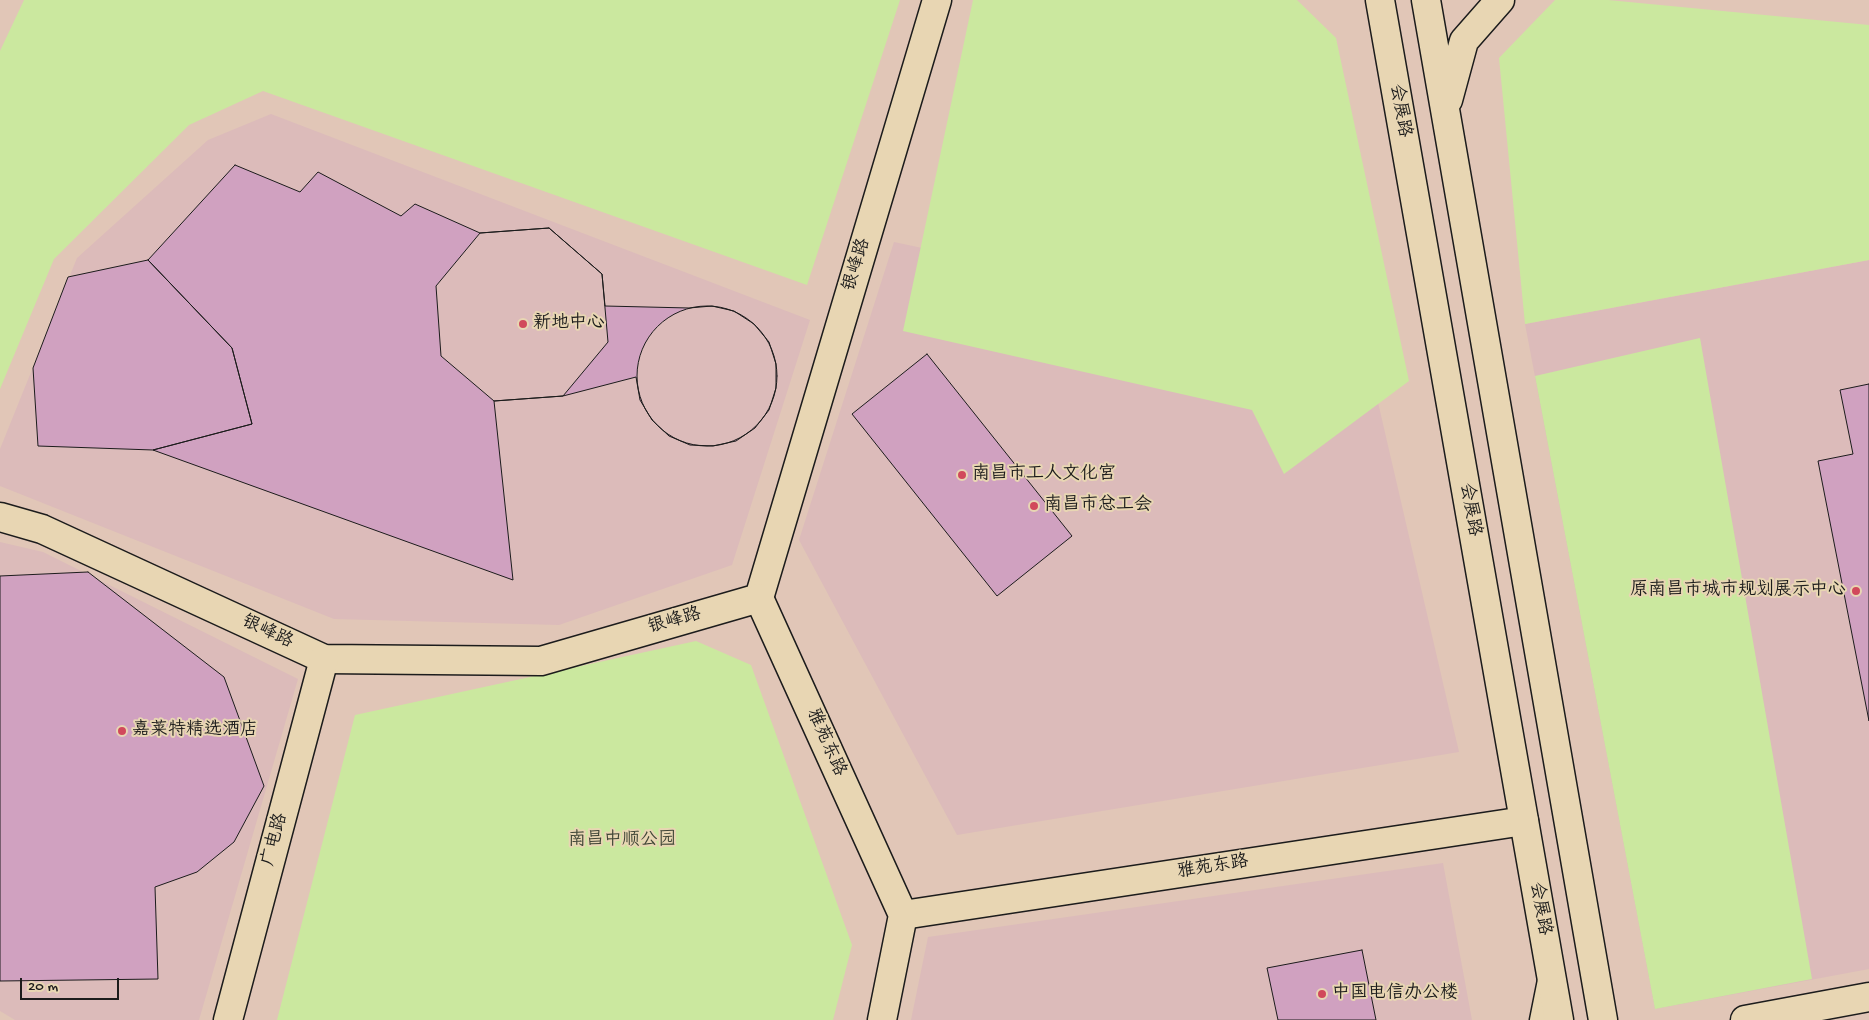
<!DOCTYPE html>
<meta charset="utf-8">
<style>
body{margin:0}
#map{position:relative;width:1869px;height:1020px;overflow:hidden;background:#e1c6b7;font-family:"Gochi Hand",sans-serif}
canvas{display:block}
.scale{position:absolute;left:20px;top:978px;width:99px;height:22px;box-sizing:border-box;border:2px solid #1c1c1c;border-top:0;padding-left:6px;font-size:15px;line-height:18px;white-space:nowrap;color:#1c1c1c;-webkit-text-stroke:4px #e8d6b3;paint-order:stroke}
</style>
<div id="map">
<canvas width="1869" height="1020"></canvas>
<div class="scale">20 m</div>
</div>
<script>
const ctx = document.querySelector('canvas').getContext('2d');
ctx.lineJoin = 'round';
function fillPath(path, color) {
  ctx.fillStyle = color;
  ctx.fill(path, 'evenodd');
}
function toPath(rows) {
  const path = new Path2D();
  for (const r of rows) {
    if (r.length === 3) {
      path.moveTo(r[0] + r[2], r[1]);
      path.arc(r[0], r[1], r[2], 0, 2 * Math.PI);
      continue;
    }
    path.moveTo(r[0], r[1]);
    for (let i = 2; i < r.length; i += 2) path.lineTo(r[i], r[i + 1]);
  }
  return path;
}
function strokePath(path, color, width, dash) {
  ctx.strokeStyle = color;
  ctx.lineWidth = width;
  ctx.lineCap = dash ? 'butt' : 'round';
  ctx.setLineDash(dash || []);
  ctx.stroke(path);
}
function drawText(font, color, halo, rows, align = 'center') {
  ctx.font = font + ' "Gochi Hand","LXGW WenKai TC",sans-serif';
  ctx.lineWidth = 4;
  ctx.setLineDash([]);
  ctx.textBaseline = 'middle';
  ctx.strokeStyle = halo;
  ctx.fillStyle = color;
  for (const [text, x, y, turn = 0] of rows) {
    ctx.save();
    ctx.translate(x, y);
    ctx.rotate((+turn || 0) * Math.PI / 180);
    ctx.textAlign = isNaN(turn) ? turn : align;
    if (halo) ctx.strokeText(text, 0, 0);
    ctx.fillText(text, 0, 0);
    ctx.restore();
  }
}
fillPath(toPath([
 [271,114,810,320,732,565,559,625,334,619,0,486,0,449,77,258,208,140],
 [894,242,1364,342,1459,752,957,835,799,540],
 [1869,260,1869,969,1655,1009,1525,324],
 [0,542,43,552,298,679,199,1020,15,1020,0,1011],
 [1443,863,1472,1020,911,1020,928,937]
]), '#dcbbba');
fillPath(toPath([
 [24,0,900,0,807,285,263,91,189,125,54,259,0,389,0,51],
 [973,0,1297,0,1336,38,1409,381,1284,474,1252,410,903,331],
 [1555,0,1608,0,1869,25,1869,260,1525,324,1499,58],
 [1700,338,1812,979,1655,1009,1535,376],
 [696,641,751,665,852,945,833,1020,277,1020,355,715]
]), '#cbe89f');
const building = toPath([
 [235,165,300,192,318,172,401,216,415,204,480,233,549,228,602,274,605,306,689,308,712,306,734,311,754,324,769,342,776,364,776,388,769,410,755,428,736,441,713,446,690,445,669,436,652,420,640,400,636,377,563,396,494,401,513,580,153,450,252,424,232,348,148,260,235,165],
 [549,228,602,274,608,342,563,396,494,401,441,356,436,286,480,233,549,228],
 [148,260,232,348,252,424,153,450,38,446,33,368,68,277,148,260],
 [707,376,70],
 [927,354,1072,536,997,596,852,414,927,354],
 [1869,384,1869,721,1818,461,1853,454,1840,390,1869,384],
 [88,572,224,677,264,786,234,842,197,872,155,887,158,979,0,981,0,576,88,572],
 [1362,950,1376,1020,1278,1020,1267,968,1362,950]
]);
fillPath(building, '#d0a1c0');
strokePath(building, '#1c1c1c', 1);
const lane = toPath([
 [1539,1020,1547,980]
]);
const street = toPath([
 [0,517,42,529,324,659,541,661,759,598,937,0],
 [903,915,1524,821],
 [1745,1020,1869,997]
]);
const secondary = toPath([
 [1380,0,1559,1020],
 [1426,0,1603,1020],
 [1448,100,1464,41,1500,0],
 [759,598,903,915,882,1020],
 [228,1020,324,659]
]);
strokePath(lane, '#1c1c1c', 21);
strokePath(street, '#1c1c1c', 31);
strokePath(secondary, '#1c1c1c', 31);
strokePath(lane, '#e8d6b3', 18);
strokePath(street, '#e8d6b3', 28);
strokePath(secondary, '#e8d6b3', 28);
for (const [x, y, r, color] of [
 [523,324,5,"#d1495b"],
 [962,475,5,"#d1495b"],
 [1034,506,5,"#d1495b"],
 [1856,591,5,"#d1495b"],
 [122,731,5,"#d1495b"],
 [1322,994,5,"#d1495b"]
]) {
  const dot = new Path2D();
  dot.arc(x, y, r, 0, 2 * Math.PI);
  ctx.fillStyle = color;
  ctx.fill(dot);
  strokePath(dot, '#e8d6b3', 2);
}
drawText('18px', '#1c1c1c', '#e8d6b3', [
 ["会展路",1399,111,80],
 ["银峰路",858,265,-73],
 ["会展路",1469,510,80],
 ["银峰路",675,622,-16],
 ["银峰路",267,633,25],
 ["雅苑东路",825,743,66],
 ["广电路",276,840,-75],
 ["雅苑东路",1213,868,-9],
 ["会展路",1539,909,80]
]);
drawText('18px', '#1c1c1c', '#e8d6b3', [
 ["新地中心",533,324],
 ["南昌市工人文化宫",972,475],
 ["南昌市总工会",1044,506],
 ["原南昌市城市规划展示中心",1846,591,"right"],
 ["嘉莱特精选酒店",132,731],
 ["中国电信办公楼",1332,994]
], 'left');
drawText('18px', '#3f4536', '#e8d6b3', [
 ["南昌中顺公园",622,841]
]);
</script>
